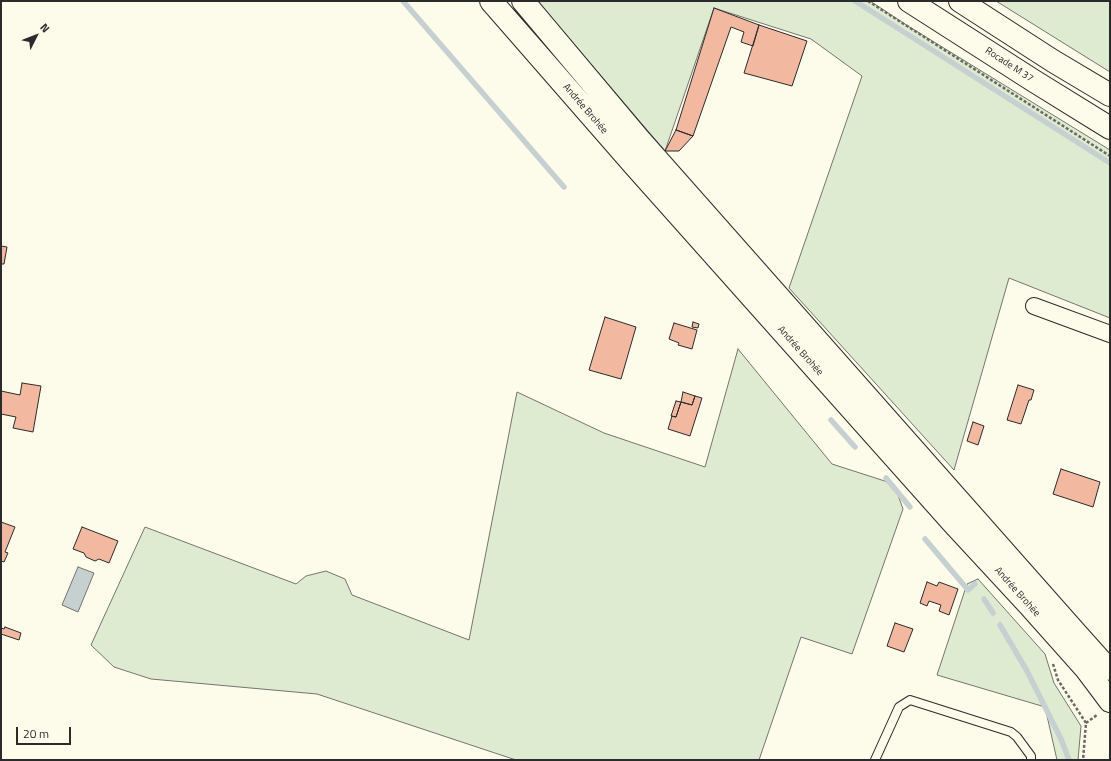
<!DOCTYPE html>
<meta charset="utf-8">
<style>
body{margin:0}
#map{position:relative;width:1111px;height:761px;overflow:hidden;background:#fdfbea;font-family:"Titillium Web",sans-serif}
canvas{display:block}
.frame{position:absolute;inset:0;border:2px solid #2b2b2b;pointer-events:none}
.north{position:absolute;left:16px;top:16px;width:40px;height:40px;-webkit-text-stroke:3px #fdfbea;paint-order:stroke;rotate:48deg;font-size:11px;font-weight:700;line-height:16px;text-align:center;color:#2b2b2b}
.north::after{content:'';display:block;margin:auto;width:14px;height:18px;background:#2b2b2b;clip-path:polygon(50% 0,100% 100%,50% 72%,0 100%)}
.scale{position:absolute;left:16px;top:727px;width:55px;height:18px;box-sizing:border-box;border:2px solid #2b2b2b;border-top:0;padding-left:5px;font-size:12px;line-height:14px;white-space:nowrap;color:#2b2b2b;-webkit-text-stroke:3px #fdfbea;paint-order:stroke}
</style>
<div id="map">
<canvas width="1111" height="761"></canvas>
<div class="frame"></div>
<div class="north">N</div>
<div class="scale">20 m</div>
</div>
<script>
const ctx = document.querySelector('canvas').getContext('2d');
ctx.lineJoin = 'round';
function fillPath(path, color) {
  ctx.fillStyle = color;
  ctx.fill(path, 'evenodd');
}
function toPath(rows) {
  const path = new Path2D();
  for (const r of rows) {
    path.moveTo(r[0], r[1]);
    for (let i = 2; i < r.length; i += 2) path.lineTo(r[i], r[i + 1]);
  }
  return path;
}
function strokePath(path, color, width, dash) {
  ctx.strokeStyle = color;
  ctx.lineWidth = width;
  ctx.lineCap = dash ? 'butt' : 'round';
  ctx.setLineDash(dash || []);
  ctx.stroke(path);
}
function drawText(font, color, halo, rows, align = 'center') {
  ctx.font = font + ' "Titillium Web",sans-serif';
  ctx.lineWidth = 3;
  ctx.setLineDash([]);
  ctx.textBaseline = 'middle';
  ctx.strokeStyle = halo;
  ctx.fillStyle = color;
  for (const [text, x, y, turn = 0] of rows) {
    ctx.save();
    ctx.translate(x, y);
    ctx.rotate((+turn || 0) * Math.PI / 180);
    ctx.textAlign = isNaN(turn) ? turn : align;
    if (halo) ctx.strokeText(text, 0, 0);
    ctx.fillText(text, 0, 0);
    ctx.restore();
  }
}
const green = toPath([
 [537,1,870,1,908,26,1110,150,1110,318,1009,278,954,470,789,288,862,76,811,39,714,8,665,151,537,1],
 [996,1,1110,1,1110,72,996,1],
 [738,349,832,464,894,484,903,509,852,654,801,637,759,760,516,760,317,694,151,679,114,667,91,645,145,527,296,584,306,576,326,571,345,579,352,595,469,640,517,392,604,433,705,467,738,349],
 [978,579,1045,654,1054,683,1081,726,1078,760,1057,760,1045,707,937,675,967,584,978,579]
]);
fillPath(green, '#deebd1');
strokePath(green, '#74746e', 1);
const water = toPath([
 [78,567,94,573,78,612,62,605,78,567]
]);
fillPath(water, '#c7d0d0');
strokePath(water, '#74746e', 1);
strokePath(toPath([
 [403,1,564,187],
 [855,1,1110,163],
 [831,420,855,447],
 [886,478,910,507],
 [925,539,968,590,975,584],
 [984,599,993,613],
 [1000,625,1027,671,1061,739,1069,760]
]), '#c7d0d0', 5.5);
const building = toPath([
 [714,8,759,25,753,46,741,42,744,32,731,27,693,136,676,130,714,8],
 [759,25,807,41,792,86,744,73,759,25],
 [676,130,693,136,679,151,665,151,676,130],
 [1,246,7,247,4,264,1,264,1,246],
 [605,317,636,327,621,379,589,370,605,317],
 [693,322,699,324,698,328,692,327,693,322],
 [674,323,697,330,692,349,678,345,679,343,669,339,674,323],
 [22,383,41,386,33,432,13,428,16,417,1,414,1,391,20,395,22,383],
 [1018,385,1034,390,1031,400,1029,400,1021,424,1007,420,1018,385],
 [683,392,695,396,692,405,681,402,683,392],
 [695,396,702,398,690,436,668,429,672,416,676,417,681,402,692,405,695,396],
 [676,401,681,402,676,417,671,416,676,401],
 [973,422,984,426,978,445,967,441,973,422],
 [1061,469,1100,482,1093,507,1053,494,1061,469],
 [1,522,15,527,5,552,8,553,4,562,1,561,1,522],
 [82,527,118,541,109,563,99,559,95,561,86,557,84,553,73,549,82,527],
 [927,582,937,586,939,582,958,589,949,615,939,611,941,605,929,601,927,606,920,603,927,582],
 [895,623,913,629,904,652,887,646,895,623],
 [5,627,21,633,19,640,1,634,1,628,4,629,5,627]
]);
fillPath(building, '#f2b8a0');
strokePath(building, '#2b2b2b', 1);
const service = toPath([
 [875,760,899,707,910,700,1011,732,1017,737,1031,756,1031,760]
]);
const minor = toPath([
 [1034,306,1110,334]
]);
const primary = toPath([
 [491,1,635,166,953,523,1029,605,1086,669,1110,701],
 [523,1,639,139,1075,632,1101,661,1110,669]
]);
const trunk = toPath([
 [909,1,1034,81,1110,128],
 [960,1,1053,61,1110,95]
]);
strokePath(service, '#2b2b2b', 10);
strokePath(minor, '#2b2b2b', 18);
strokePath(primary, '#2b2b2b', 24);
strokePath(trunk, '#2b2b2b', 24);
strokePath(toPath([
 [868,1,1110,156],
 [1053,664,1058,680,1086,723,1083,760],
 [1086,723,1097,715]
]), '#6a6964', 2.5, [3, 2]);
strokePath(service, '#fdfbea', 8);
strokePath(minor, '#fdfbea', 16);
strokePath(primary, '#fdfbea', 22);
strokePath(trunk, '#fdfbea', 22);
drawText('10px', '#2b2b2b', '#fdfbea', [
 ["Rocade M 37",1009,65,33],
 ["Andrée Brohée",585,109,49],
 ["Andrée Brohée",800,351,48],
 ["Andrée Brohée",1017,592,48]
]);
</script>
